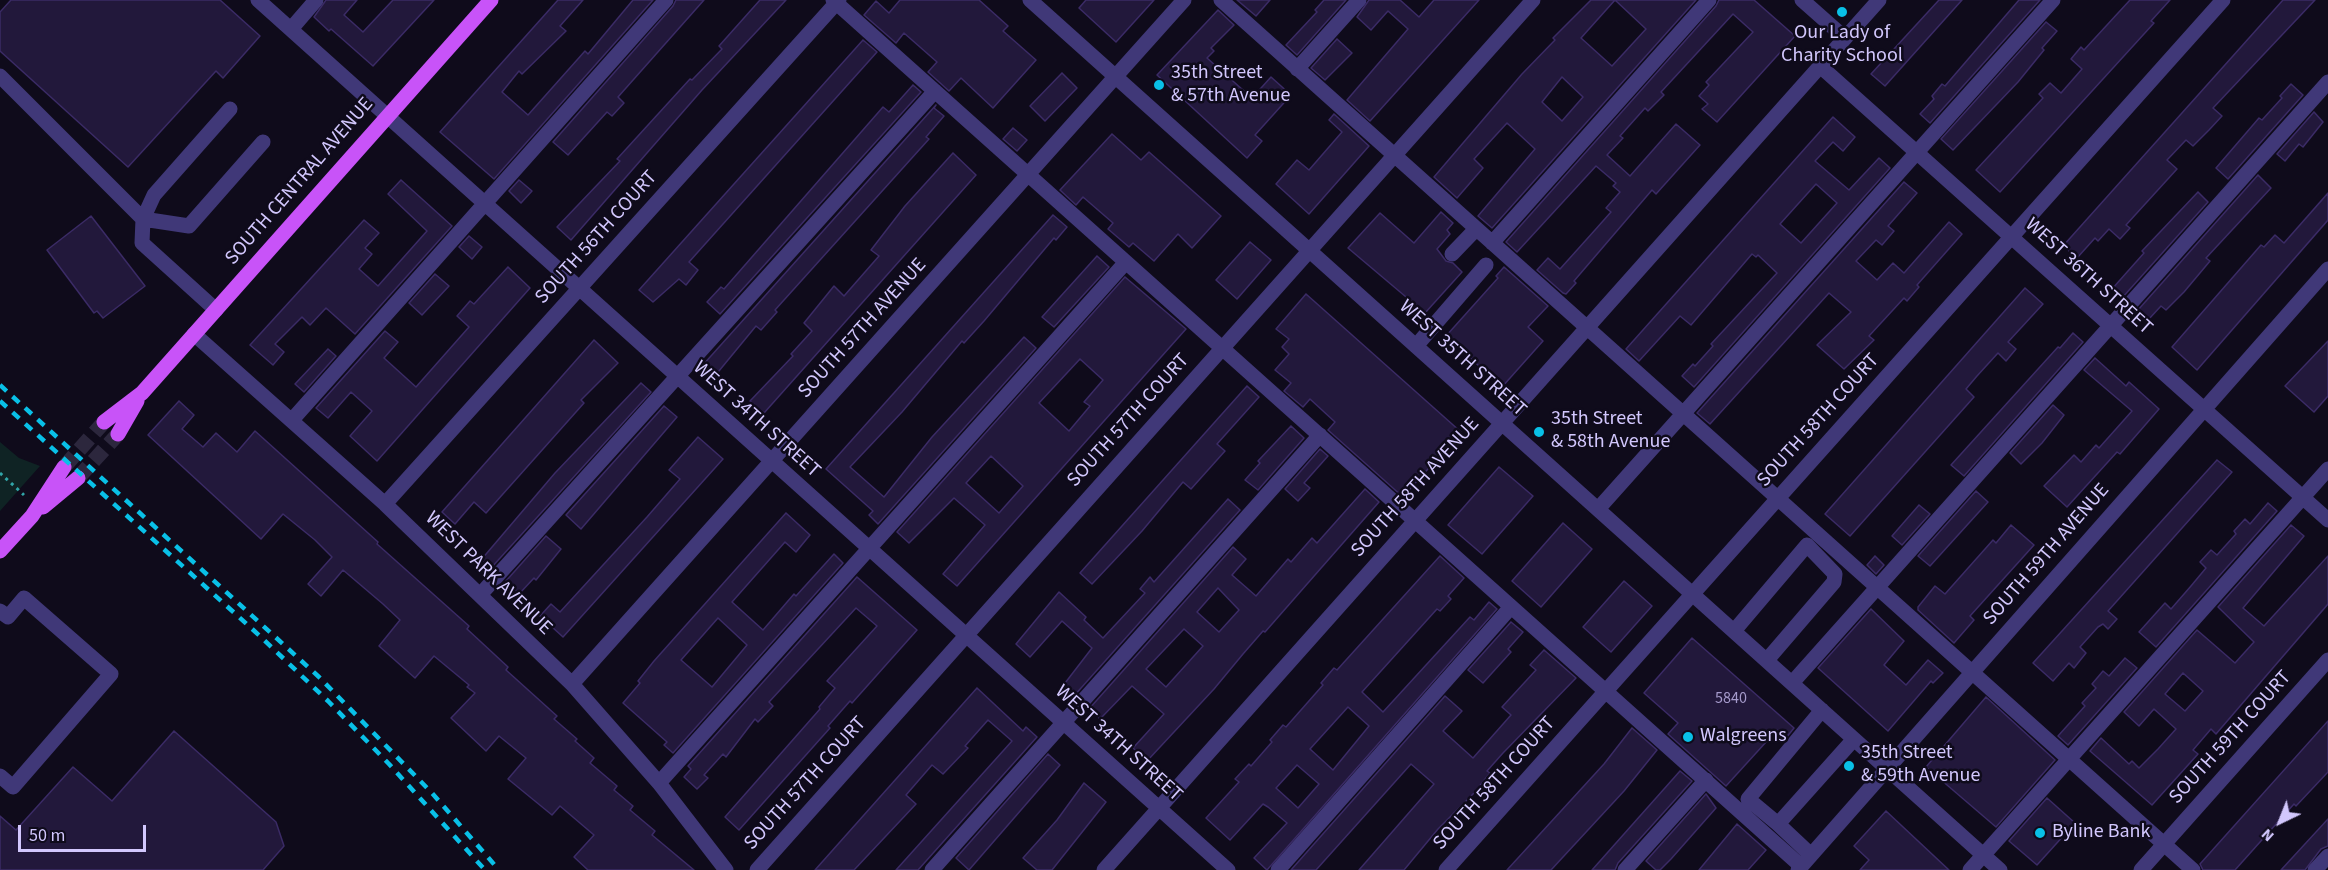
<!DOCTYPE html>
<style>
body{margin:0}
#map{position:relative;width:2328px;height:870px;overflow:hidden;background:#0f0b1b;font-family:"Source Sans 3",sans-serif}
canvas{display:block}
.north{position:absolute;left:2250px;top:792px;width:60px;height:60px;-webkit-text-stroke:4px #0f0b1b;paint-order:stroke;rotate:223deg;font-size:16px;font-weight:700;line-height:24px;text-align:center;color:#d2c7fd}
.north::after{content:'';display:block;margin:auto;width:21px;height:27px;background:#d2c7fd;clip-path:polygon(50% 0,100% 100%,50% 72%,0 100%)}
.scale{position:absolute;left:18px;top:825px;width:128px;height:27px;box-sizing:border-box;border:3px solid #d2c7fd;border-top:0;padding-left:8px;font-size:18px;line-height:21px;white-space:nowrap;color:#d2c7fd;-webkit-text-stroke:4px #0f0b1b;paint-order:stroke}
</style>
<div id="map">
<canvas width="2328" height="870"></canvas>
<div class="north">N</div>
<div class="scale">50 m</div>
</div>
<script>
const ctx = document.querySelector('canvas').getContext('2d');
ctx.lineJoin = 'round';
function fillPath(path, color) {
  ctx.fillStyle = color;
  ctx.fill(path, 'evenodd');
}
function toPath(rows) {
  const path = new Path2D();
  for (const r of rows) {
    path.moveTo(r[0], r[1]);
    for (let i = 2; i < r.length; i += 2) path.lineTo(r[i], r[i + 1]);
  }
  return path;
}
function strokePath(path, color, width, dash) {
  ctx.strokeStyle = color;
  ctx.lineWidth = width;
  ctx.lineCap = dash ? 'butt' : 'round';
  ctx.setLineDash(dash || []);
  ctx.stroke(path);
}
function drawText(font, color, halo, rows, align = 'center') {
  ctx.font = font + ' "Source Sans 3",sans-serif';
  ctx.lineWidth = 5;
  ctx.setLineDash([]);
  ctx.textBaseline = 'middle';
  ctx.strokeStyle = halo;
  ctx.fillStyle = color;
  for (const [text, x, y, turn = 0] of rows) {
    ctx.save();
    ctx.translate(x, y);
    ctx.rotate((+turn || 0) * Math.PI / 180);
    ctx.textAlign = isNaN(turn) ? turn : align;
    if (halo) ctx.strokeText(text, 0, 0);
    ctx.fillText(text, 0, 0);
    ctx.restore();
  }
}
fillPath(toPath([
 [0,442,19,458,40,466,0,511]
]), '#0f2324');
const building = toPath([
 [11,0,220,0,260,36,223,78,216,71,128,167,0,51,0,12,11,0],
 [326,0,357,0,344,15,363,32,393,0,434,0,373,66,331,29,329,31,314,17,326,0],
 [558,0,583,0,560,26,566,31,522,74,519,71,502,92,528,115,585,51,588,54,633,0,653,0,494,179,440,132,558,0],
 [676,0,704,0,618,97,624,103,612,116,607,112,568,155,553,142,673,6,676,0],
 [760,0,786,0,702,90,571,240,557,227,620,161,617,159,690,79,692,80,722,49,719,46,760,0],
 [900,0,979,0,1008,26,1003,31,1036,60,993,108,961,78,949,91,928,72,937,62,904,33,896,43,864,15,876,1,889,13,900,0],
 [1086,0,1154,0,1116,42,1079,8,1086,0],
 [1237,0,1270,0,1256,16,1237,0],
 [1324,0,1346,0,1297,55,1286,45,1317,12,1315,10,1324,0],
 [1369,0,1400,0,1419,17,1434,0,1479,0,1370,121,1347,100,1408,29,1388,11,1371,30,1357,17,1369,0],
 [1591,0,1696,0,1492,228,1478,216,1535,149,1507,123,1474,159,1483,168,1457,198,1434,177,1522,74,1555,40,1553,38,1591,0],
 [1615,0,1646,29,1612,66,1581,38,1615,0],
 [1562,77,1583,97,1562,121,1542,102,1562,77],
 [1719,0,1754,0,1795,36,1717,122,1702,109,1708,104,1699,96,1709,85,1706,82,1753,32,1733,14,1661,92,1664,95,1648,111,1645,108,1620,136,1623,138,1607,155,1630,176,1676,124,1700,145,1656,194,1652,190,1574,281,1576,283,1566,294,1563,293,1537,270,1548,258,1560,269,1595,230,1611,212,1606,208,1620,192,1613,186,1616,183,1596,166,1517,252,1506,242,1716,6,1719,0],
 [1939,0,1962,0,1885,86,1871,74,1939,0],
 [2019,0,2040,0,1930,123,1920,114,1934,99,1932,96,1942,84,1945,86,2019,0],
 [2130,0,2170,0,2151,21,2154,23,2000,192,1976,170,2043,98,2039,94,2050,83,2061,93,2082,69,2071,59,2081,47,2084,50,2130,0],
 [2283,0,2315,0,2213,108,2222,116,2209,130,2193,146,2186,140,2167,160,2177,169,2126,225,2130,228,2120,239,2109,229,2098,241,2095,238,2077,258,2063,246,2283,0],
 [1218,10,1234,25,1211,48,1214,51,1207,58,1252,98,1271,77,1291,95,1255,135,1262,141,1247,158,1157,75,1218,10],
 [2046,22,2057,31,2042,48,2044,50,2018,82,1953,150,1941,139,2046,22],
 [1337,39,1352,53,1325,80,1311,68,1337,39],
 [863,40,877,52,689,262,698,270,686,285,679,279,653,302,639,290,863,40],
 [1062,73,1077,88,1045,121,1030,106,1062,73],
 [2291,84,2303,95,2228,179,2216,168,2259,118,2262,120,2282,98,2280,96,2291,84],
 [913,85,921,92,720,314,707,302,721,287,724,289,883,107,889,112,913,85],
 [936,105,934,108,944,116,926,137,929,139,775,310,777,312,761,330,756,326,714,377,702,366,936,105],
 [2314,112,2323,122,2303,147,2299,144,2285,161,2277,154,2314,112],
 [1334,114,1369,146,1309,214,1276,184,1297,160,1309,170,1342,132,1329,120,1334,114],
 [1833,117,1855,137,1843,151,1833,142,1815,161,1849,190,1879,158,1890,168,1694,387,1682,376,1693,364,1695,366,1713,346,1711,344,1777,273,1758,255,1756,257,1752,254,1691,325,1680,316,1639,361,1626,349,1833,117],
 [1816,184,1837,203,1801,243,1780,224,1816,184],
 [1013,128,1027,140,1017,151,1003,139,1013,128],
 [1112,134,1141,160,1149,152,1221,216,1192,248,1178,234,1154,261,1133,243,1129,247,1108,229,1113,223,1083,197,1076,205,1060,190,1112,134],
 [953,153,976,175,764,413,750,401,793,356,791,354,812,331,804,323,834,286,844,296,879,256,871,250,905,206,953,153],
 [2258,175,2271,188,2206,258,2210,261,2184,292,2166,310,2161,306,2148,320,2138,310,2258,175],
 [401,180,452,226,355,334,326,308,310,325,302,317,275,344,284,352,273,365,250,345,364,220,379,233,365,248,372,254,359,269,378,286,427,231,388,194,401,180],
 [519,180,532,191,521,203,509,191,519,180],
 [1904,182,1917,193,1888,226,1894,231,1882,245,1876,240,1856,261,1877,280,1893,263,1904,273,1949,222,1962,234,1917,285,1919,287,1907,301,1904,298,1869,336,1874,340,1844,369,1817,345,1851,312,1829,293,1710,424,1697,413,1904,182],
 [2198,192,2208,202,2122,298,2112,289,2144,253,2142,251,2198,192],
 [2328,193,2328,220,2197,370,2172,347,2261,245,2264,247,2275,235,2284,243,2328,193],
 [1441,212,1453,223,1447,230,1450,234,1437,249,1446,261,1453,263,1462,272,1425,313,1348,248,1380,213,1414,243,1441,212],
 [1053,215,1067,227,1056,240,1054,238,984,321,964,343,962,341,902,412,850,467,884,497,932,437,1024,337,1036,348,878,524,869,515,873,511,826,469,1053,215],
 [91,216,145,286,103,318,97,311,94,313,47,250,91,216],
 [469,236,482,247,472,259,459,247,469,236],
 [1250,242,1271,260,1237,299,1216,280,1250,242],
 [1097,256,1109,267,1054,327,1042,317,1097,256],
 [508,267,530,288,377,461,350,436,372,411,351,392,328,418,316,408,385,331,398,342,384,358,416,387,469,327,457,316,470,301,474,304,508,267],
 [1504,267,1548,306,1528,327,1543,341,1502,387,1446,336,1498,278,1496,276,1504,267],
 [435,274,449,286,422,315,409,303,435,274],
 [1125,277,1186,329,957,586,943,574,985,525,954,498,909,543,897,532,1125,277],
 [1080,359,1103,380,1084,402,1090,406,1069,431,1039,403,1080,359],
 [991,456,1023,486,999,513,966,483,991,456],
 [2025,288,2043,304,2008,342,2016,349,2006,361,1998,353,1977,376,1966,389,1974,397,1850,536,1825,514,2025,288],
 [1306,294,1461,432,1403,497,1328,430,1335,422,1310,399,1303,407,1284,391,1291,383,1275,370,1289,354,1282,347,1289,339,1276,329,1306,294],
 [2073,333,2083,342,1964,476,1951,465,2058,347,2060,348,2073,333],
 [594,340,618,363,581,400,584,403,486,513,474,502,455,524,442,512,594,340],
 [2328,341,2328,396,2314,412,2285,386,2328,341],
 [328,349,336,356,304,392,295,384,328,349],
 [2095,358,2126,386,2129,382,2159,409,2120,454,2117,452,2067,507,2044,486,2074,455,2081,462,2096,445,2099,448,2132,411,2084,370,2095,358],
 [641,383,651,392,491,568,481,560,555,473,641,383],
 [1247,386,1259,397,1217,444,1225,451,1191,489,1183,482,1142,531,1092,584,1080,573,1247,386],
 [179,401,194,415,182,429,203,447,216,433,237,452,255,431,378,542,377,544,469,626,467,629,508,667,506,670,557,716,554,719,577,739,575,741,594,758,590,763,617,786,614,790,633,806,630,810,655,831,652,835,694,870,588,870,574,857,594,835,560,806,552,815,508,779,526,758,499,736,486,751,451,718,475,693,467,687,469,685,434,656,415,678,379,646,400,620,383,604,343,570,321,596,308,584,332,557,315,540,283,514,261,539,148,435,179,401],
 [2053,405,2064,415,2042,443,2021,464,2010,453,2053,405],
 [664,406,677,417,581,529,566,515,664,406],
 [1291,426,1304,438,1258,490,1245,480,1260,463,1258,461,1291,426],
 [698,437,723,459,563,637,540,616,551,604,560,612,647,517,680,479,669,470,698,437],
 [1320,449,1328,456,1304,483,1310,488,1298,501,1285,489,1320,449],
 [2217,460,2232,472,2108,611,2117,619,2108,629,2103,624,2098,627,2080,647,2086,653,2074,668,2069,663,2053,681,2033,663,2217,460],
 [1499,467,1533,496,1482,554,1448,525,1499,467],
 [1365,489,1379,502,1265,632,1263,631,1243,654,1214,689,1147,761,1133,748,1164,714,1132,686,1100,719,1089,709,1233,547,1246,559,1232,575,1256,596,1288,559,1291,562,1312,538,1317,543,1365,489],
 [1218,588,1239,610,1219,632,1197,612,1218,588],
 [1184,629,1203,646,1166,687,1146,669,1184,629],
 [1976,491,1988,502,1930,566,1918,556,1976,491],
 [1228,499,1240,510,1073,697,1062,687,1092,648,1062,621,1030,657,1016,644,1059,592,1086,617,1084,620,1103,638,1145,593,1140,589,1150,577,1154,582,1228,499],
 [2268,503,2277,511,2156,647,2139,632,2165,603,2171,609,2191,586,2206,568,2200,562,2211,550,2217,555,2236,534,2234,531,2245,519,2250,524,2268,503],
 [1919,505,1930,514,1902,545,1892,536,1919,505],
 [786,513,810,535,796,552,785,542,732,602,763,630,794,594,796,596,834,554,843,563,673,753,664,745,667,742,623,703,640,683,638,681,654,661,786,513],
 [718,618,747,645,712,687,681,660,718,618],
 [1563,523,1592,549,1541,607,1512,581,1563,523],
 [2011,525,2034,545,1970,616,1974,620,1954,643,1918,610,1918,607,1935,586,1945,594,1993,540,1996,543,2011,525],
 [2291,525,2304,536,2243,608,2264,626,2328,556,2328,604,2216,734,2211,729,2193,750,2198,754,2152,805,2090,751,2101,738,2129,764,2132,761,2139,768,2158,749,2176,729,2154,709,2139,726,2124,712,2197,630,2235,663,2254,642,2218,607,2291,525],
 [2183,673,2203,691,2185,711,2165,694,2183,673],
 [546,536,561,549,536,580,534,578,519,594,506,581,546,536],
 [1440,556,1464,578,1448,596,1451,599,1440,611,1437,609,1362,692,1383,712,1470,617,1474,620,1489,602,1497,609,1267,870,1254,858,1287,823,1268,807,1263,804,1230,840,1206,818,1239,782,1235,779,1249,764,1251,766,1272,742,1270,740,1283,725,1286,727,1323,685,1321,683,1334,668,1337,670,1440,556],
 [1348,707,1369,726,1333,770,1310,749,1348,707],
 [1297,765,1319,784,1298,808,1276,788,1297,765],
 [1875,556,1884,565,1876,574,1867,565,1875,556],
 [857,577,917,630,852,703,850,701,828,726,830,728,739,830,725,817,820,709,819,707,835,688,827,681,877,626,856,608,769,702,773,706,758,722,755,719,726,757,723,754,704,775,708,778,697,789,684,777,691,769,688,766,857,577],
 [1624,581,1652,606,1611,652,1583,627,1624,581],
 [1871,609,1904,641,1884,665,1906,685,1928,660,1943,673,1933,683,1931,681,1888,731,1818,668,1871,609],
 [1511,622,1523,632,1508,649,1511,652,1483,683,1468,670,1511,622],
 [1692,638,1794,728,1786,738,1777,730,1726,786,1668,734,1678,723,1644,693,1692,638],
 [1544,650,1576,678,1503,753,1487,771,1490,773,1474,793,1438,829,1404,870,1359,870,1434,784,1411,764,1316,870,1291,870,1445,696,1462,711,1443,731,1473,758,1511,715,1502,707,1536,670,1530,665,1544,650],
 [2125,658,2137,668,2068,745,2058,736,2085,706,2082,703,2096,688,2092,684,2103,671,2109,676,2125,658],
 [977,688,1023,731,1026,727,1037,737,918,870,896,870,1012,741,988,720,965,746,968,748,943,774,932,765,906,795,916,804,854,870,815,870,977,688],
 [1986,697,2055,760,1996,827,1926,767,1986,697],
 [2328,721,2328,772,2296,806,2294,804,2235,870,2203,870,2200,864,2328,721],
 [1632,728,1657,750,1624,791,1551,870,1507,870,1604,764,1632,728],
 [174,731,276,822,284,846,263,870,0,870,0,816,16,830,73,767,112,801,174,731],
 [1048,754,1060,765,969,870,956,858,1048,754],
 [1680,771,1692,781,1618,863,1615,870,1592,870,1680,771],
 [1084,783,1106,802,1052,870,1037,870,1023,858,1057,820,1084,783],
 [1706,794,1716,808,1671,859,1660,870,1656,870,1646,861,1706,794],
 [2047,798,2075,823,2037,865,2009,841,2047,798],
 [1886,811,1949,870,1860,870,1869,860,1854,846,1886,811],
 [2328,819,2328,846,2321,849,2305,870,2281,870,2328,819],
 [1737,824,1766,850,1748,870,1699,870,1737,824]
]);
fillPath(building, '#22183b');
strokePath(building, '#3b2b66', 1.5);
strokePath(toPath([
 [64,467,104,422],
 [78,478,118,434]
]), '#2c273d', 15, [15, 8]);
strokePath(toPath([
 [0,473,24,495]
]), '#31a5a8', 3, [3, 4.5]);
strokePath(toPath([
 [258,0,1228,870],
 [833,0,1801,866],
 [1030,0,2000,870],
 [1221,0,2193,870],
 [1802,0,1845,38],
 [291,29,316,0],
 [1820,66,2328,520],
 [1297,69,1359,0],
 [0,76,143,219,142,243,216,310],
 [230,109,154,195,143,219,189,226,263,142],
 [1492,243,1709,0],
 [1452,254,1476,229],
 [194,334,385,504,572,684,659,783,726,870],
 [1416,346,1486,265],
 [292,420,666,0],
 [385,504,839,0],
 [1598,509,2053,0],
 [480,595,935,91],
 [0,611,8,617,24,598,111,674,13,787,0,776],
 [1734,631,1807,545,1835,574,1834,582,1767,660],
 [1792,683,2328,82],
 [572,684,1184,0],
 [1822,710,1748,799,1778,824,1854,739],
 [659,783,1126,262],
 [1778,824,1811,855],
 [757,870,1533,0],
 [932,870,1320,435],
 [1104,870,1879,0],
 [1278,870,1511,607],
 [1446,870,2223,0],
 [1625,870,1706,780],
 [1798,870,2328,269],
 [1970,870,2328,469],
 [2141,870,2328,660],
 [2315,870,2328,856]
]), '#403878', 15);
strokePath(toPath([
 [104,422,142,393,491,0],
 [118,434,137,401],
 [43,507,78,478],
 [0,551,32,516,64,467]
]), '#c853f8', 15);
strokePath(toPath([
 [0,385,319,677,432,793,499,870],
 [0,401,261,637,328,701,389,764,485,870]
]), '#09c0e7', 4.5, [9, 8]);
for (const [x, y, r, color] of [
 [1842,12,6,"#09c0e7"],
 [1159,85,6,"#09c0e7"],
 [1539,432,6,"#09c0e7"],
 [1688,737,6,"#09c0e7"],
 [1849,766,6,"#09c0e7"],
 [2040,833,6,"#09c0e7"]
]) {
  const dot = new Path2D();
  dot.arc(x, y, r, 0, 2 * Math.PI);
  ctx.fillStyle = color;
  ctx.fill(dot);
  strokePath(dot, '#0f0b1b', 2);
}
drawText('16px', '#a69bcc', null, [
 ["5840",1731,699]
]);
drawText('20px', '#d2c7fd', '#0f0b1b', [
 ["Our Lady of",1842,34,"center"],
 ["Charity School",1842,57,"center"],
 ["35th Street",1171,74],
 ["& 57th Avenue",1171,97],
 ["35th Street",1551,420],
 ["& 58th Avenue",1551,443],
 ["Walgreens",1700,737],
 ["35th Street",1861,754],
 ["& 59th Avenue",1861,777],
 ["Byline Bank",2052,833]
], 'left');
drawText('20px', '#d2c7fd', '#0f0b1b', [
 ["SOUTH CENTRAL AVENUE",300,182,-49],
 ["SOUTH 56TH COURT",597,238,-48],
 ["WEST 36TH STREET",2088,277,42],
 ["SOUTH 57TH AVENUE",863,329,-48],
 ["WEST 35TH STREET",1462,359,42],
 ["WEST 34TH STREET",756,420,42],
 ["SOUTH 57TH COURT",1129,421,-48],
 ["SOUTH 58TH COURT",1819,421,-48],
 ["SOUTH 58TH AVENUE",1416,488,-48],
 ["SOUTH 59TH AVENUE",2047,555,-49],
 ["WEST PARK AVENUE",488,574,44],
 ["SOUTH 59TH COURT",2231,738,-48],
 ["WEST 34TH STREET",1118,744,42],
 ["SOUTH 57TH COURT",806,784,-48],
 ["SOUTH 58TH COURT",1495,784,-48]
]);
</script>
